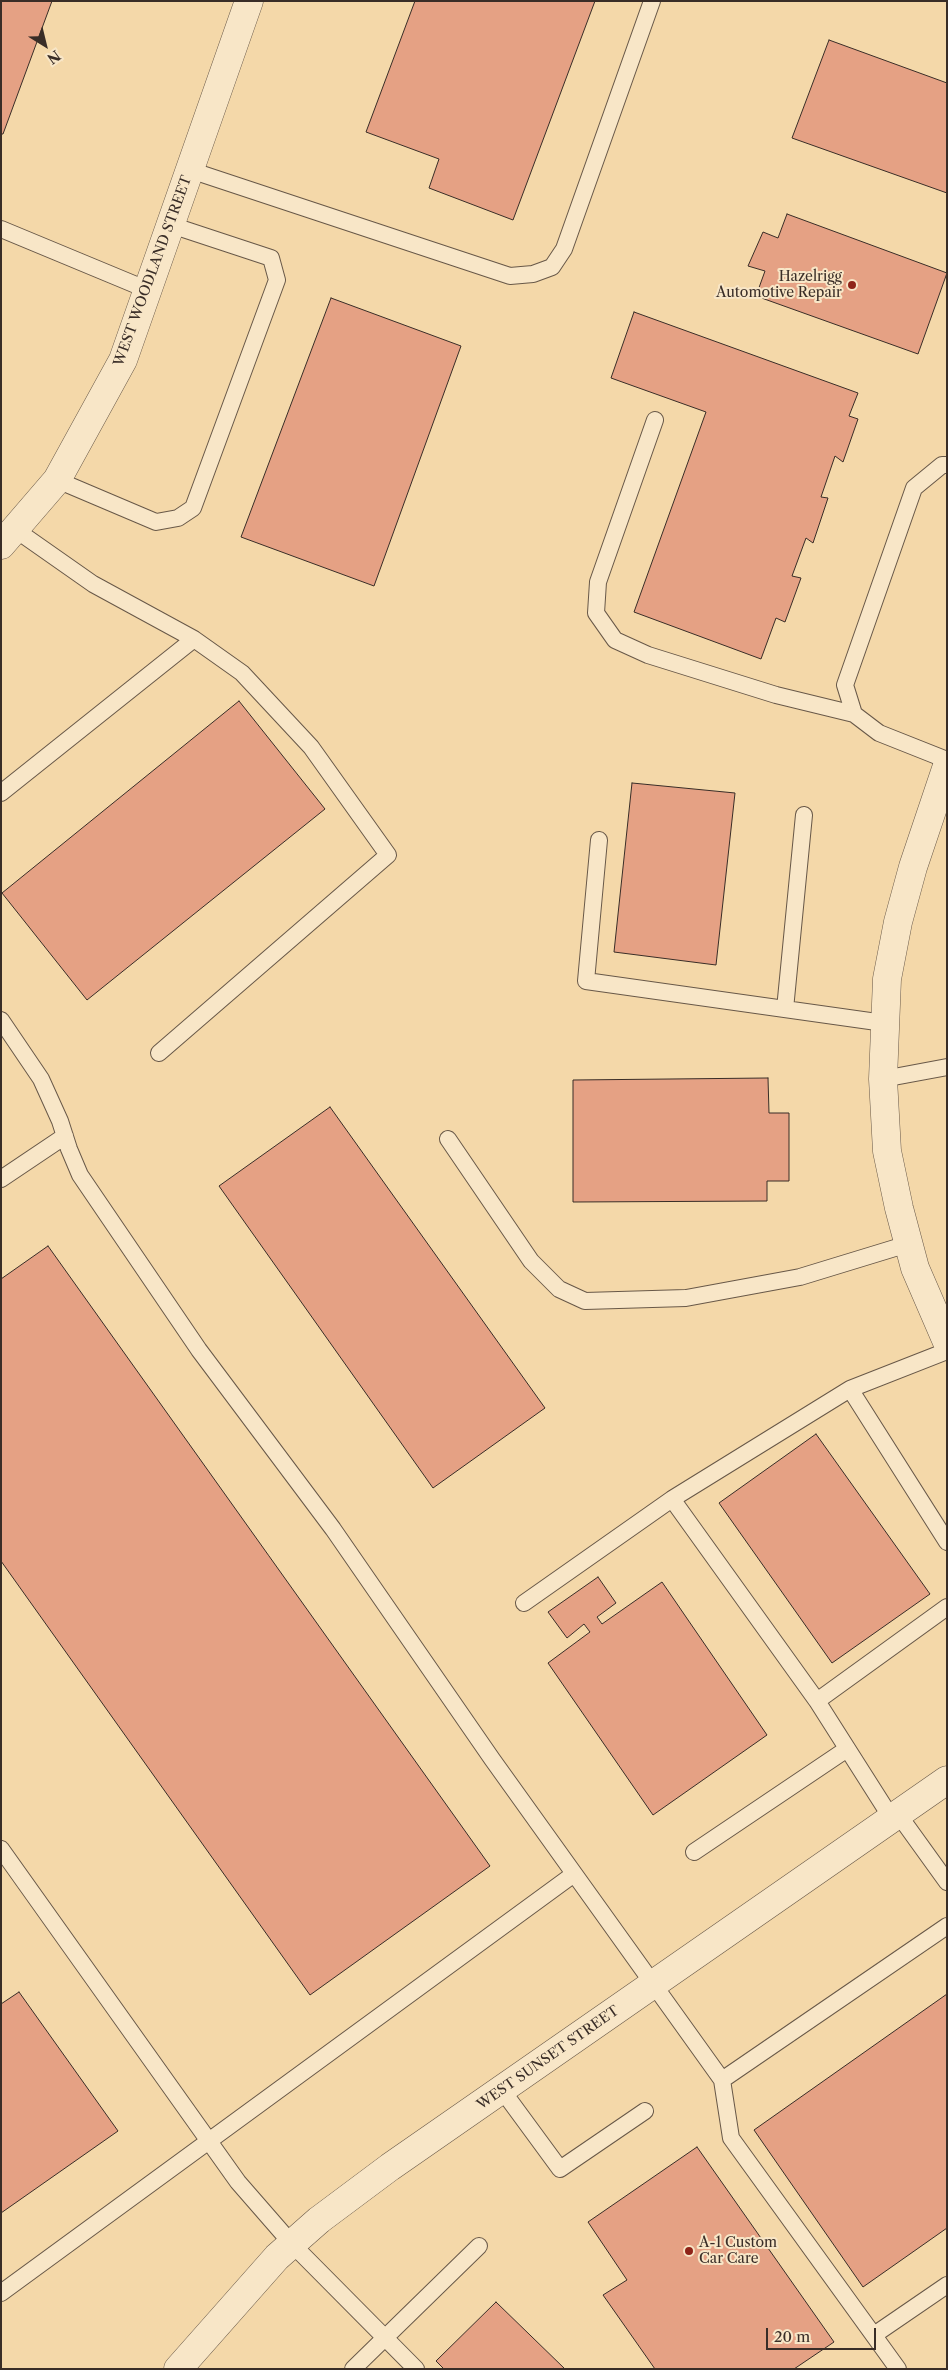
<!DOCTYPE html>
<style>
body{margin:0}
#map{position:relative;width:948px;height:2370px;overflow:hidden;background:#f4d8a9;font-family:"Libre Caslon Text",serif}
canvas{display:block}
.frame{position:absolute;inset:0;border:2px solid #392d27;pointer-events:none}
.north{position:absolute;left:20px;top:20px;width:50px;height:50px;-webkit-text-stroke:4px #f8e6c7;paint-order:stroke;rotate:144deg;font-size:14px;font-weight:700;line-height:20px;text-align:center;color:#392d27}
.north::after{content:'';display:block;margin:auto;width:18px;height:22px;background:#392d27;clip-path:polygon(50% 0,100% 100%,50% 72%,0 100%)}
.scale{position:absolute;left:766px;top:2328px;width:110px;height:22px;box-sizing:border-box;border:2px solid #392d27;border-top:0;padding-left:6px;font-size:15px;line-height:18px;white-space:nowrap;color:#392d27;-webkit-text-stroke:4px #f8e6c7;paint-order:stroke}
</style>
<div id="map">
<canvas width="948" height="2370"></canvas>
<div class="frame"></div>
<div class="north">N</div>
<div class="scale">20 m</div>
</div>
<script>
const ctx = document.querySelector('canvas').getContext('2d');
ctx.lineJoin = 'round';
function fillPath(path, color) {
  ctx.fillStyle = color;
  ctx.fill(path, 'evenodd');
}
function toPath(rows) {
  const path = new Path2D();
  for (const r of rows) {
    path.moveTo(r[0], r[1]);
    for (let i = 2; i < r.length; i += 2) path.lineTo(r[i], r[i + 1]);
  }
  return path;
}
function strokePath(path, color, width, dash) {
  ctx.strokeStyle = color;
  ctx.lineWidth = width;
  ctx.lineCap = dash ? 'butt' : 'round';
  ctx.setLineDash(dash || []);
  ctx.stroke(path);
}
function drawText(font, color, halo, rows, align = 'center') {
  ctx.font = font + ' "Libre Caslon Text",serif';
  ctx.lineWidth = 4;
  ctx.setLineDash([]);
  ctx.textBaseline = 'middle';
  ctx.strokeStyle = halo;
  ctx.fillStyle = color;
  for (const [text, x, y, turn = 0] of rows) {
    ctx.save();
    ctx.translate(x, y);
    ctx.rotate((+turn || 0) * Math.PI / 180);
    ctx.textAlign = isNaN(turn) ? turn : align;
    if (halo) ctx.strokeText(text, 0, 0);
    ctx.fillText(text, 0, 0);
    ctx.restore();
  }
}
const building = toPath([
 [1,1,52,1,3,134,1,134,1,1],
 [415,1,595,1,513,220,429,188,439,159,366,132,415,1],
 [829,40,947,83,947,193,792,138,829,40],
 [787,214,947,273,918,354,756,296,765,271,748,266,763,232,778,238,787,214],
 [331,298,461,346,374,586,241,537,331,298],
 [634,312,858,393,849,416,858,419,843,462,835,456,821,497,828,498,813,543,806,538,792,576,801,578,785,622,776,618,761,659,634,612,706,412,611,378,634,312],
 [239,701,325,809,87,1000,2,893,239,701],
 [632,783,735,793,716,965,614,952,632,783],
 [768,1078,769,1113,789,1113,789,1181,767,1181,767,1201,573,1202,573,1080,768,1078],
 [330,1107,545,1408,433,1488,219,1186,330,1107],
 [48,1246,490,1866,310,1995,1,1561,1,1279,48,1246],
 [816,1434,930,1594,832,1663,719,1503,816,1434],
 [598,1577,616,1603,597,1617,602,1624,662,1582,767,1735,653,1815,548,1663,590,1632,584,1624,567,1638,548,1612,598,1577],
 [19,1992,118,2131,1,2213,1,2004,19,1992],
 [947,1994,947,2228,863,2287,754,2130,947,1994],
 [697,2147,834,2342,794,2369,655,2369,603,2295,627,2280,588,2222,697,2147],
 [496,2302,565,2369,444,2369,436,2361,496,2302]
]);
fillPath(building, '#e5a184');
strokePath(building, '#392d27', 1);
const service = toPath([
 [190,170,510,276,533,274,552,267,564,249,652,1],
 [1,229,148,290],
 [655,420,598,582,596,613,615,640,648,655,776,695,854,714],
 [947,465,942,465,914,488,845,685,854,714,879,733,947,760],
 [57,480,156,522,178,518,193,508,277,280,271,258,171,225],
 [16,530,93,584,194,639,242,673,311,747,388,855,159,1053],
 [1,793,194,639],
 [599,840,586,981,884,1023],
 [785,1009,804,815],
 [1,1020,41,1079,60,1121,69,1149,80,1175,199,1350,333,1529,492,1759,722,2080,947,1926],
 [883,1079,947,1067],
 [448,1139,531,1261,559,1289,585,1301,686,1298,800,1277,908,1244],
 [1,1179,65,1136],
 [947,1351,850,1389,947,1542],
 [672,1499,850,1389],
 [524,1603,672,1499,817,1701,947,1607],
 [817,1701,892,1819],
 [898,1814,947,1882],
 [1,1849,238,2182,292,2244,416,2369],
 [694,1852,847,1749],
 [722,2080,731,2138,898,2369],
 [502,2090,560,2169,645,2111],
 [1,2293,574,1874],
 [874,2335,947,2285],
 [353,2369,479,2246]
]);
const minor = toPath([
 [1,545,57,480,123,360,249,1],
 [947,766,913,867,898,922,887,979,883,1079,887,1151,899,1208,915,1268,947,1342],
 [178,2369,277,2257,319,2220,390,2167,947,1780]
]);
strokePath(service, '#685848', 18);
strokePath(minor, '#685848', 29);
strokePath(service, '#f8e6c7', 16);
strokePath(minor, '#f8e6c7', 28);
for (const [x, y, r, color] of [
 [852,285,5,"#8f2418"],
 [689,2251,5,"#8f2418"]
]) {
  const dot = new Path2D();
  dot.arc(x, y, r, 0, 2 * Math.PI);
  ctx.fillStyle = color;
  ctx.fill(dot);
  strokePath(dot, '#f8e6c7', 2);
}
drawText('14px', '#392d27', '#f8e6c7', [
 ["WEST WOODLAND STREET",153,271,-70],
 ["WEST SUNSET STREET",548,2058,-35]
]);
drawText('14px', '#392d27', '#f8e6c7', [
 ["Hazelrigg",842,277],
 ["Automotive Repair",842,293],
 ["A-1 Custom",699,2243,"left"],
 ["Car Care",699,2259,"left"]
], 'right');
</script>
